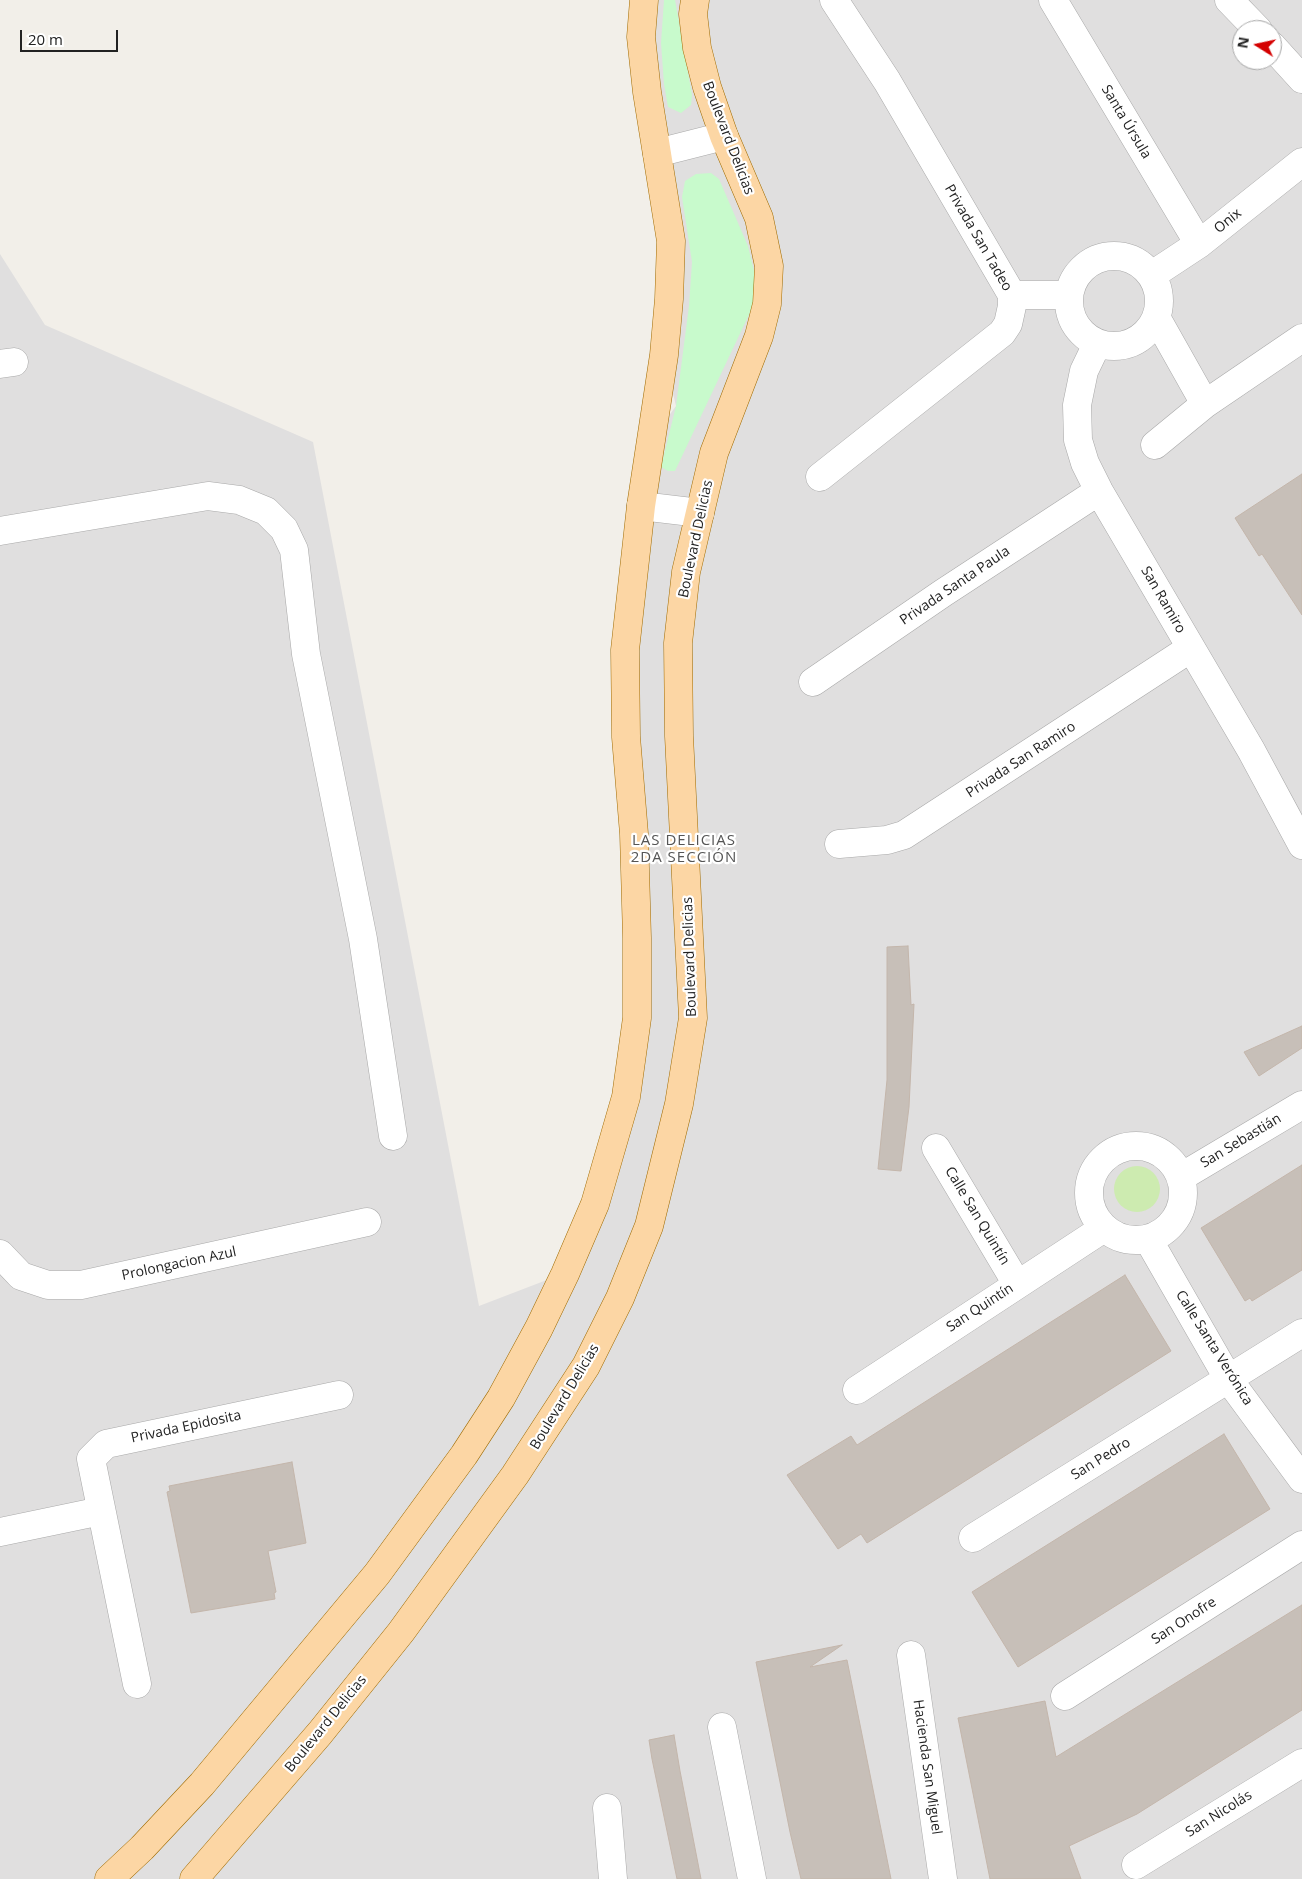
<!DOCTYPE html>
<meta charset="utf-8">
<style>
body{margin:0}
#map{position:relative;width:1302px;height:1879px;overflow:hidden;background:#f2efe9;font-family:"Open Sans",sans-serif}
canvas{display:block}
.north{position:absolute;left:1232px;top:20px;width:50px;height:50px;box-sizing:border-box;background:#fff;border:1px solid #a7a7a7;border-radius:50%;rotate:280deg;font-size:14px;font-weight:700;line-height:20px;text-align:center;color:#222}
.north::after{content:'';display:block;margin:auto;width:18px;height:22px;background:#d40000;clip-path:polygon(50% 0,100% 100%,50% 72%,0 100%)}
.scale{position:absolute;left:20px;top:30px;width:98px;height:22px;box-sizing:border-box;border:2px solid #222;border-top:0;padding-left:6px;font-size:15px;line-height:18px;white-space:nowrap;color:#222;-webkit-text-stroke:4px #fff;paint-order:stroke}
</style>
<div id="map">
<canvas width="1302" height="1879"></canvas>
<div class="north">N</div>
<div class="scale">20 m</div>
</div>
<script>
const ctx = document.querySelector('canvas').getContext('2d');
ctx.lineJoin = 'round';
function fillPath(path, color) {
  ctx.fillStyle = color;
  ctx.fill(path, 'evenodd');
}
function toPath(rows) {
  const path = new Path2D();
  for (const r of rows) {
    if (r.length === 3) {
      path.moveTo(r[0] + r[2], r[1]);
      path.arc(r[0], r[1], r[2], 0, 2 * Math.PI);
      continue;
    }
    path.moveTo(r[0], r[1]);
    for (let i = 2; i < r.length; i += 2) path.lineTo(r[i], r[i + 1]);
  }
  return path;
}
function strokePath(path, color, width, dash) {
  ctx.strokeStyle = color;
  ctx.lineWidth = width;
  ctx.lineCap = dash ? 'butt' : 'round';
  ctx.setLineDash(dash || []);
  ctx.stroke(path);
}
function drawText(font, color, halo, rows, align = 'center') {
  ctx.font = font + ' "Open Sans",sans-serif';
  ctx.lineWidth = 4.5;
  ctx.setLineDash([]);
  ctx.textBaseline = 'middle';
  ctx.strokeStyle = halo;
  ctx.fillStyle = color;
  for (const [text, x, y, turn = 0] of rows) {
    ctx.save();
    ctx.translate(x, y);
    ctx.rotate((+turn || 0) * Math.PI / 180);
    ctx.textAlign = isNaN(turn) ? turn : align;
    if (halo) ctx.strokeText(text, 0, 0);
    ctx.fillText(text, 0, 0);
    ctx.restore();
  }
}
fillPath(toPath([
 [644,0,1302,0,1302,1879,0,1879,0,254,45,325,313,442,479,1306,565,1273,626,1097,641,506,661,467,652,439,676,406,664,355],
 [1242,30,1272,30,1272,60,1242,60]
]), '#e0dfdf');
fillPath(toPath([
 [1137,1189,23]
]), '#cdebb0');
fillPath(toPath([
 [664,0,675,0,692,95,691,105,681,113,668,107,664,84,661,43],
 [711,173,719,179,748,246,754,271,754,304,675,471,668,471,661,467,676,406,689,306,692,262,682,197,685,181,696,174]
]), '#c8facc');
const building = toPath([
 [1302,474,1302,615,1262,554,1259,556,1235,518,1302,474],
 [908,946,911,1005,914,1004,909,1107,901,1171,878,1169,887,1080,887,947,908,946],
 [1302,1026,1302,1048,1259,1076,1244,1052,1302,1026],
 [1302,1165,1302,1270,1252,1301,1250,1298,1245,1301,1201,1228,1302,1165],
 [1125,1275,1171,1351,867,1543,861,1534,838,1549,787,1475,851,1436,857,1445,1125,1275],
 [1224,1434,1270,1509,1018,1667,972,1592,1224,1434],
 [292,1462,306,1543,268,1551,276,1592,274,1593,275,1599,191,1613,167,1492,170,1491,169,1486,292,1462],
 [1302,1605,1302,1710,1137,1814,1069,1846,1081,1879,990,1879,958,1718,1045,1701,1056,1757,1302,1605],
 [842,1645,810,1667,847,1660,891,1879,801,1879,790,1832,756,1662,842,1645],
 [674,1735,680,1771,701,1879,677,1879,652,1759,649,1740,674,1735]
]);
fillPath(building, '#c7bfb8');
strokePath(building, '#c4b6ab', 1);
const minor = toPath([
 [1053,0,1199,244],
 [1229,0,1258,30],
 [1272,46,1302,79],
 [657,153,724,136],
 [1114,301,45],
 [1152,275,1199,244,1302,162],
 [1012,295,1069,295],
 [1156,317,1205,404],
 [1097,344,1084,371,1077,405,1078,440,1085,463,1099,491,1251,750,1302,845],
 [0,364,14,362],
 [1155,445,1205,404,1302,338],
 [820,477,1002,333,1008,324,1012,306,1012,295,887,81,834,0],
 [641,506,700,513],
 [0,531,208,496,239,500,266,511,284,529,294,550,306,654,363,939,393,1136],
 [813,682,943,593,1099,491],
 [839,844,887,840,904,835,1191,648],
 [1136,1193,47],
 [936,1148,1017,1284],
 [1181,1177,1302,1105],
 [1148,1239,1229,1380,1302,1479],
 [0,1254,21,1276,48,1285,81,1285,367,1222],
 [857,1390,1104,1228],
 [0,1532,101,1511],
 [973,1538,1302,1333],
 [911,1655,943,1879],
 [137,1684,91,1459,106,1444,339,1395],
 [1065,1696,1302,1545],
 [722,1727,752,1879],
 [607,1808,613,1879],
 [1136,1865,1302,1763]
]);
const major = toPath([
 [109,1879,142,1848,202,1784,377,1574,464,1455,501,1398,539,1328,565,1274,595,1204,626,1097,637,1018,637,938,634,834,626,737,625,650,641,506,664,355,669,299,671,241,647,92,641,37,644,0],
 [194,1879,320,1733,401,1632,515,1475,586,1366,620,1298,649,1226,679,1104,693,1018,679,736,678,643,686,572,714,453,759,336,767,304,769,266,759,218,724,136,707,87,697,48,693,14,695,0]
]);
strokePath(minor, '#a9a9a9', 29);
strokePath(major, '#a06b00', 29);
strokePath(minor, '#fff', 28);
strokePath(major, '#fcd6a4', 28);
drawText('14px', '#222', '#fff', [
 ["Santa Úrsula",1126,122,59],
 ["Boulevard Delicias",728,138,69],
 ["Onix",1228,221,-39],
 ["Privada San Tadeo",978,238,60],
 ["Boulevard Delicias",696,539,-78],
 ["Privada Santa Paula",955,586,-34],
 ["San Ramiro",1163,600,60],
 ["Privada San Ramiro",1021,760,-33],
 ["Boulevard Delicias",690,957,-92],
 ["San Sebastián",1241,1141,-31],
 ["Calle San Quintín",977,1216,59],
 ["Prolongacion Azul",179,1264,-12],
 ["San Quintín",980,1308,-33],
 ["Calle Santa Verónica",1214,1348,58],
 ["Boulevard Delicias",565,1397,-59],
 ["Privada Epidosita",186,1427,-12],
 ["San Pedro",1101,1459,-32],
 ["San Onofre",1184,1621,-33],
 ["Boulevard Delicias",326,1724,-51],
 ["Hacienda San Miguel",927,1767,82],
 ["San Nicolás",1219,1814,-32]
]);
ctx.letterSpacing = '1px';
drawText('15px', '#555', '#fff', [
 ["LAS DELICIAS",684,841],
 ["2DA SECCIÓN",684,858]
]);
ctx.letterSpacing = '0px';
</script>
